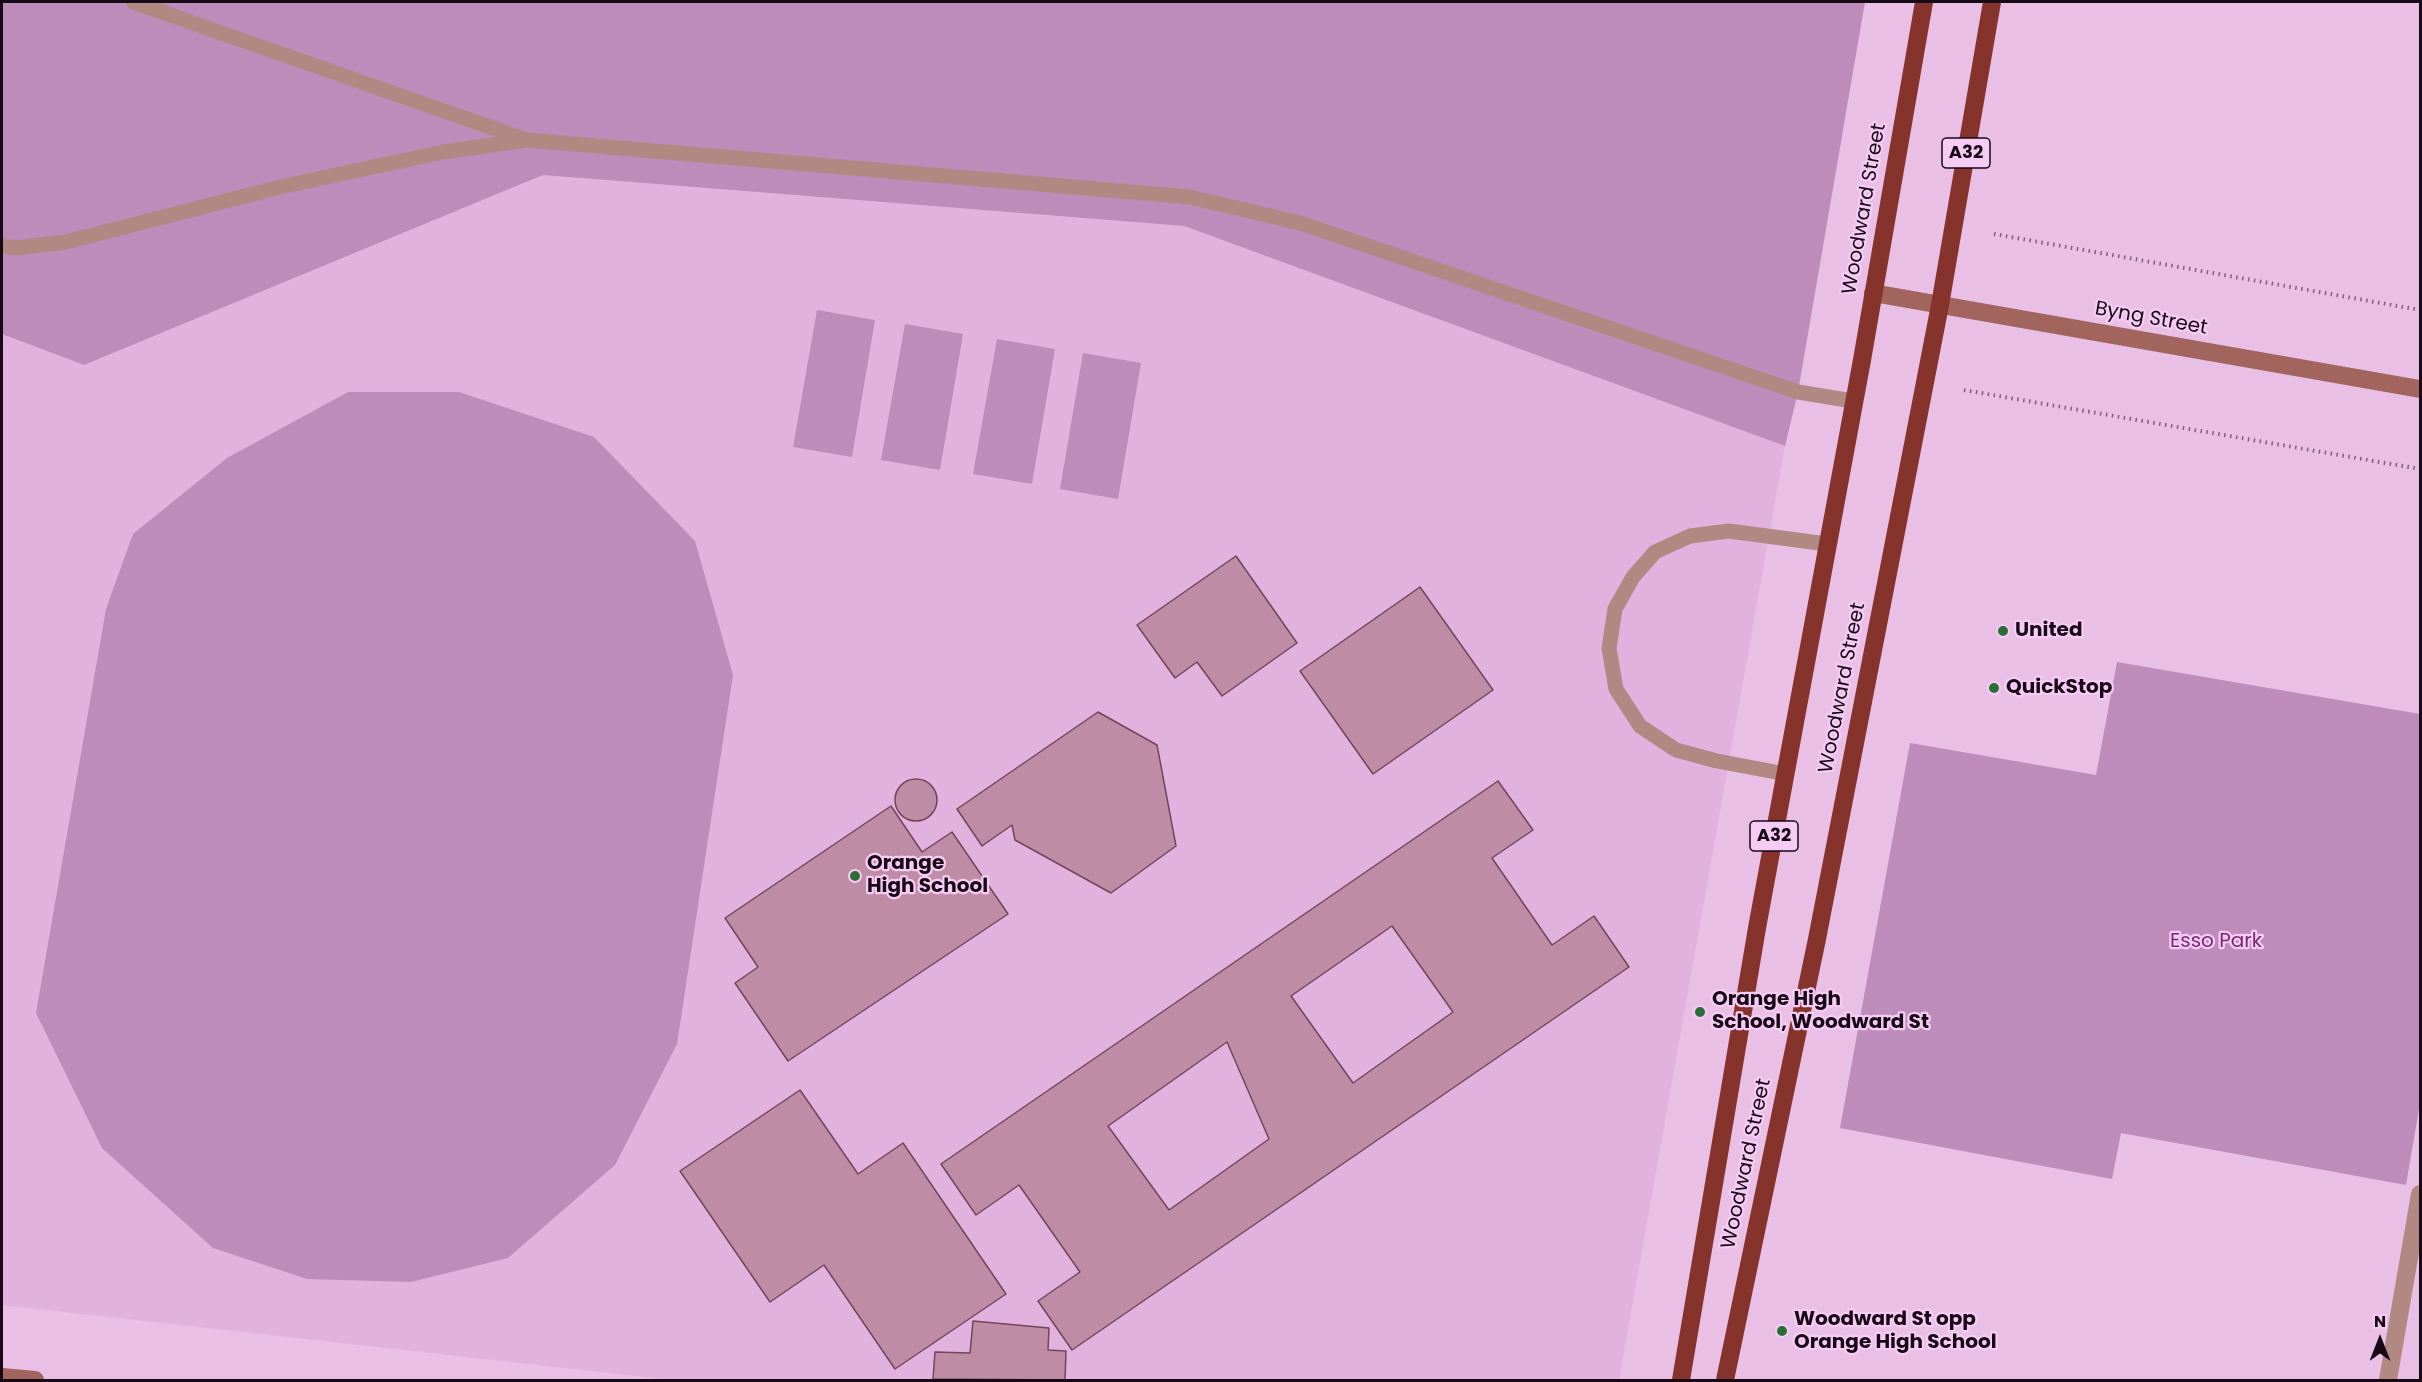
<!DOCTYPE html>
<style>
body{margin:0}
#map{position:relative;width:2422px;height:1382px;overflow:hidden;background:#e9bfe6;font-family:Poppins,sans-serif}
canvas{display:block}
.frame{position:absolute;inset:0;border:3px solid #170916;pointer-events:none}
.north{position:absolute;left:2350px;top:1310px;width:60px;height:60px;-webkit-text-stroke:4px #f6ccf4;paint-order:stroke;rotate:0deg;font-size:16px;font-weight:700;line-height:24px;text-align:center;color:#170916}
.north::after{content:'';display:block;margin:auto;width:21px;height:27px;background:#170916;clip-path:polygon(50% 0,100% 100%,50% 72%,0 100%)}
</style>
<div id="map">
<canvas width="2422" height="1382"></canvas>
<div class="frame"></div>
<div class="north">N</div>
</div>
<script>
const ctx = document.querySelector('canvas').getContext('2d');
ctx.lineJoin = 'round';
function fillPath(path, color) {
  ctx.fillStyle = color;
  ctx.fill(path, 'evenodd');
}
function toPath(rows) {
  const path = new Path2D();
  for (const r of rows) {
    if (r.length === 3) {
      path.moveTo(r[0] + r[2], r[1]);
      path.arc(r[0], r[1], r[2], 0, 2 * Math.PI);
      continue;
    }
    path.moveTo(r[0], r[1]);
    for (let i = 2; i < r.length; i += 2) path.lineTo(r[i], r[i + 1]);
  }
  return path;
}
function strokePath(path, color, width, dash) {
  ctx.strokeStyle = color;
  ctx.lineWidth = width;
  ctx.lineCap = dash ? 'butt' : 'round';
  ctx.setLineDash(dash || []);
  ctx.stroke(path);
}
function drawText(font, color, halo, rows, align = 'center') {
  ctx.font = font + ' Poppins,sans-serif';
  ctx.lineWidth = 4.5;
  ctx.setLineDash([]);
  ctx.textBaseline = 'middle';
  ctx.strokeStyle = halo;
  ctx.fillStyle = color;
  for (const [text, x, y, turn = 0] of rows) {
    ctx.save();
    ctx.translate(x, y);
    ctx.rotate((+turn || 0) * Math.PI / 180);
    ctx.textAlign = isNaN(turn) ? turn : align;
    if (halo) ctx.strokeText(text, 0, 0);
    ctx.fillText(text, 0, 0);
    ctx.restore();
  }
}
fillPath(toPath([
 [543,175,1184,226,1785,446,1619,1380,672,1380,2,1305,2,334,84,365]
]), '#e1b2de');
fillPath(toPath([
 [2,2,1865,2,1798,392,1785,446,1184,226,543,175,84,365,2,334],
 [817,310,875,320,852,457,793,447],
 [905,324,963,334,940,470,881,460],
 [997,339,1055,349,1032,484,973,474],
 [1083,353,1141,363,1118,499,1060,489],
 [348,392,459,392,594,437,695,541,733,675,677,1044,615,1165,508,1258,411,1282,307,1279,213,1248,102,1148,36,1013,106,609,133,534,227,458],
 [2117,662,2420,714,2420,1103,2406,1185,2121,1133,2112,1179,1840,1128,1910,743,2096,775]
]), '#bd8cbb');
const building = toPath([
 [1236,556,1297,643,1222,696,1197,662,1175,678,1137,625,1236,556],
 [1420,587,1493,690,1373,774,1300,671,1420,587],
 [1098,712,1157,745,1176,846,1111,893,1015,840,1012,825,982,846,957,809,1098,712],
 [916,800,21],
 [1498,781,1533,830,1492,858,1552,945,1594,916,1629,967,1072,1350,1038,1301,1080,1272,1019,1185,976,1215,941,1164,1498,781],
 [1392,926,1453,1012,1353,1083,1291,996,1392,926],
 [1227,1042,1269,1139,1169,1210,1108,1126,1227,1042],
 [891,806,922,852,952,832,1008,914,788,1061,735,983,758,967,725,918,891,806],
 [800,1090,858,1174,903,1143,1006,1294,895,1369,824,1265,770,1302,680,1171,800,1090],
 [973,1321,1049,1328,1048,1350,1066,1351,1065,1380,933,1379,935,1352,970,1353,973,1321]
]);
fillPath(building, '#bf8ca5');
strokePath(building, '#73455c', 1.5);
strokePath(toPath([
 [1994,234,2420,310],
 [1964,390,2420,469]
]), '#7c607a', 4, [1.5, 4.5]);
strokePath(toPath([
 [133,2,524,139],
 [2,246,16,248,66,242,280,187,443,152,527,140,1190,197,1300,223,1798,392,1853,401],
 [1786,774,1717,761,1676,750,1640,726,1616,689,1609,648,1615,609,1633,577,1655,552,1690,536,1729,531,1827,544]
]), '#b28882', 15);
strokePath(toPath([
 [2388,1380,2420,1194]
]), '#b28882', 18);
strokePath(toPath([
 [1873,293,2420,389],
 [2,1377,35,1380]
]), '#a1655d', 18);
strokePath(toPath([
 [1681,1380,1757,928,1862,360,1924,2],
 [1725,1380,1817,939,1940,305,1992,2]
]), '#86332b', 18);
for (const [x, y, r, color] of [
 [2003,631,6,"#296d38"],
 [1994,688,6,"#296d38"],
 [855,876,6,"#296d38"],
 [1700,1012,6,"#296d38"],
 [1782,1331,6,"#296d38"]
]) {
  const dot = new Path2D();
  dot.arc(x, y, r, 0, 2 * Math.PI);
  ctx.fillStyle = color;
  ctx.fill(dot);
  strokePath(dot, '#f6ccf4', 2);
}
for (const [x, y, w] of [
 [1966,153,48],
 [1774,836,48]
]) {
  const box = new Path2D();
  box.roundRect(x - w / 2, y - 15, w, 30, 4.5);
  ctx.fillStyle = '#f6ccf4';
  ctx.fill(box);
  strokePath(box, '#170916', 1.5);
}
drawText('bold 18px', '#170916', null, [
 ["A32",1966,153],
 ["A32",1774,836]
]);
drawText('20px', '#170916', '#f6ccf4', [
 ["Woodward Street",1865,209,-80],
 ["Byng Street",2151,319,10],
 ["Woodward Street",1843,688,-79],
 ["Woodward Street",1747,1164,-78]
]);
drawText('bold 20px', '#170916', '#f6ccf4', [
 ["United",2015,631],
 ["QuickStop",2006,688],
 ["Orange",867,864],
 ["High School",867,887],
 ["Orange High",1712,1000],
 ["School, Woodward St",1712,1023],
 ["Woodward St opp",1794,1320],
 ["Orange High School",1794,1343]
], 'left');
drawText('20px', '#772976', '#f6ccf4', [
 ["Esso Park",2216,942]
]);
</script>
